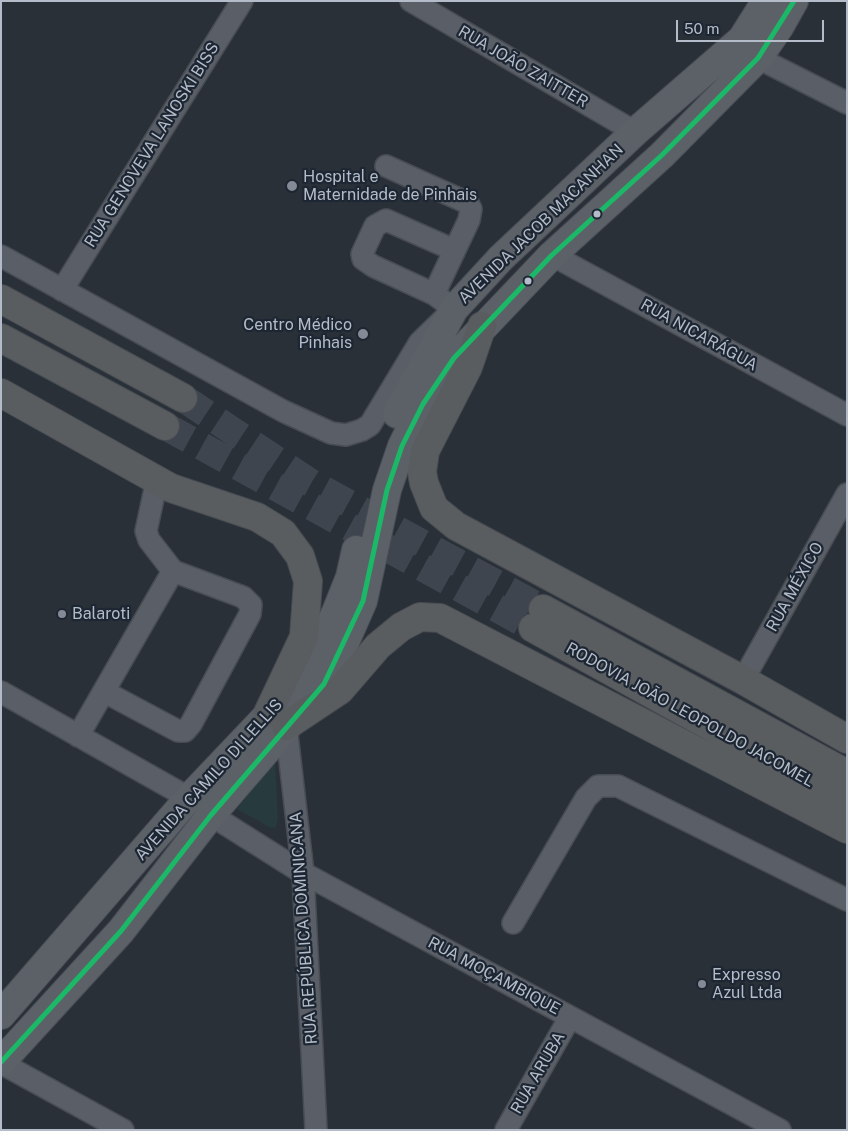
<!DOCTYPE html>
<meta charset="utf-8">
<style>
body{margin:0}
#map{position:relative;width:848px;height:1131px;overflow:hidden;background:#2a3038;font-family:"Public Sans",sans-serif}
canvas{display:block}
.frame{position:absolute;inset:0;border:2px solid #b4bcc9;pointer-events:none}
.scale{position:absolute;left:676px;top:20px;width:148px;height:22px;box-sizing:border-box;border:2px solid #b4bcc9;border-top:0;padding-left:6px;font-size:15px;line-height:18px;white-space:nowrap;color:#b4bcc9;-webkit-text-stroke:4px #1d2633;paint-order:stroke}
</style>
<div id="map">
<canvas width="848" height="1131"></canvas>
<div class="frame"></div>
<div class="scale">50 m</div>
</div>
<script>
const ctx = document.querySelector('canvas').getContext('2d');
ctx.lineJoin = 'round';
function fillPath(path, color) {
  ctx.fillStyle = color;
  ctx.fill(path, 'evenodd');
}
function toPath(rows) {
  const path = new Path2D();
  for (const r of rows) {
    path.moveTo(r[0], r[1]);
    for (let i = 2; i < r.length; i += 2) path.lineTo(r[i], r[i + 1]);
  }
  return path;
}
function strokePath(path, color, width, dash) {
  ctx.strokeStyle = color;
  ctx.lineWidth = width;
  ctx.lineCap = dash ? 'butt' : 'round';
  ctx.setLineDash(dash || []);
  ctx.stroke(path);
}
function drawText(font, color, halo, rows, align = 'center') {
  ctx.font = font + ' "Public Sans",sans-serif';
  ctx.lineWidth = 4.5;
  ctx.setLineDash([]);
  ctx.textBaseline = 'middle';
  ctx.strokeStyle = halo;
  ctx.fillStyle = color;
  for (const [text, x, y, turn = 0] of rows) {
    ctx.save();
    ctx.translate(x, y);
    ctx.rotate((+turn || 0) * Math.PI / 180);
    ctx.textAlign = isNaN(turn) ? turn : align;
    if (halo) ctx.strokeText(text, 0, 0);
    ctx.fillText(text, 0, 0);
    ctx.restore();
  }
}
fillPath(toPath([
 [275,760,278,819,276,827,271,828,237,809]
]), '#273a3e');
strokePath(toPath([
 [183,398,311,483,543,609],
 [165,426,533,628]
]), '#3f454e', 28, [28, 14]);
const minor = toPath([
 [411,1,635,132],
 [758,58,847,103],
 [386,166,468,203,471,209,469,220,434,294],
 [552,255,847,415],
 [1,256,283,411,331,433,346,435,362,430,370,425,420,342,454,309,434,294,373,266,363,259,362,254,375,226,386,220,454,250],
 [62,290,242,1],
 [743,680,847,494],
 [1,692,189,798],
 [105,692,178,731,185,731,191,724,250,614,251,605,243,597,173,571,149,540,146,531,157,480],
 [286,726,303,873,316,1130],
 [78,736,173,571],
 [211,815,303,873,780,1130],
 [513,923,586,798,598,786,618,786,847,900],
 [1,1063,123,1130],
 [506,1130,570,1017]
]);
const major = toPath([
 [397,414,454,309,501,258,635,132,742,39,766,1],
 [1,1015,189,798,305,676,336,612,350,577,356,550],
 [1,1062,121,931,211,815,324,684,345,642,363,601,387,490,402,446,423,404,454,358,552,255,662,155,758,58,780,26,794,1]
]);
const highway = toPath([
 [1,299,183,398],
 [482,326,468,367,425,451,422,472,424,483,434,508,456,526,743,680,847,739],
 [1,338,165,426],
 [1,393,171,488,257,517,283,533,300,556,308,581,304,637,268,713],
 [543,609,847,774],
 [533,628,847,802],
 [286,726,340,690,378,646,401,627,420,617,440,618,847,829]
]);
strokePath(minor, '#484c53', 24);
strokePath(major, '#484c55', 30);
strokePath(highway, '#474c53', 30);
strokePath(minor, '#5a5e66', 21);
strokePath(major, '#5c6168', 28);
strokePath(highway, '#5a5d60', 28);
strokePath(toPath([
 [1,1062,121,931,211,815,324,684,363,601,387,490,402,446,423,404,454,358,552,255,662,155,758,58,794,1]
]), '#1ab867', 5);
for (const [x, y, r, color] of [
 [292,186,6,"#848b96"],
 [597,214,4.5,"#b4bcc9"],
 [528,281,4.5,"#b4bcc9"],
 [363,334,6,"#848b96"],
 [62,614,5,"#848b96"],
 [702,984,5,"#848b96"]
]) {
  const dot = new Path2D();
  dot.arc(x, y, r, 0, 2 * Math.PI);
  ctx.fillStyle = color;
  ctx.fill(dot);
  strokePath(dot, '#1d2633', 2);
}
drawText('16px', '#b4bcc9', '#1d2633', [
 ["RUA JOÃO ZAITTER",523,67,30],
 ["RUA GENOVEVA LANOSKI BISS",152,145,-58],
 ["AVENIDA JACOB MACANHAN",541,224,-44],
 ["RUA NICARÁGUA",699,335,29],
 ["RUA MÉXICO",795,587,-61],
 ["RODOVIA JOÃO LEOPOLDO JACOMEL",690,715,29],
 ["AVENIDA CAMILO DI LELLIS",209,780,-48],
 ["RUA REPÚBLICA DOMINICANA",304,928,-94],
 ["RUA MOÇAMBIQUE",494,976,28],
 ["RUA ARUBA",538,1073,-60]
]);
drawText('16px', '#b4bcc9', '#1d2633', [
 ["Hospital e",303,177],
 ["Maternidade de Pinhais",303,195],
 ["Centro Médico",352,325,"right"],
 ["Pinhais",352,343,"right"],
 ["Balaroti",72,614],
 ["Expresso",712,975],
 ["Azul Ltda",712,993]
], 'left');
</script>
